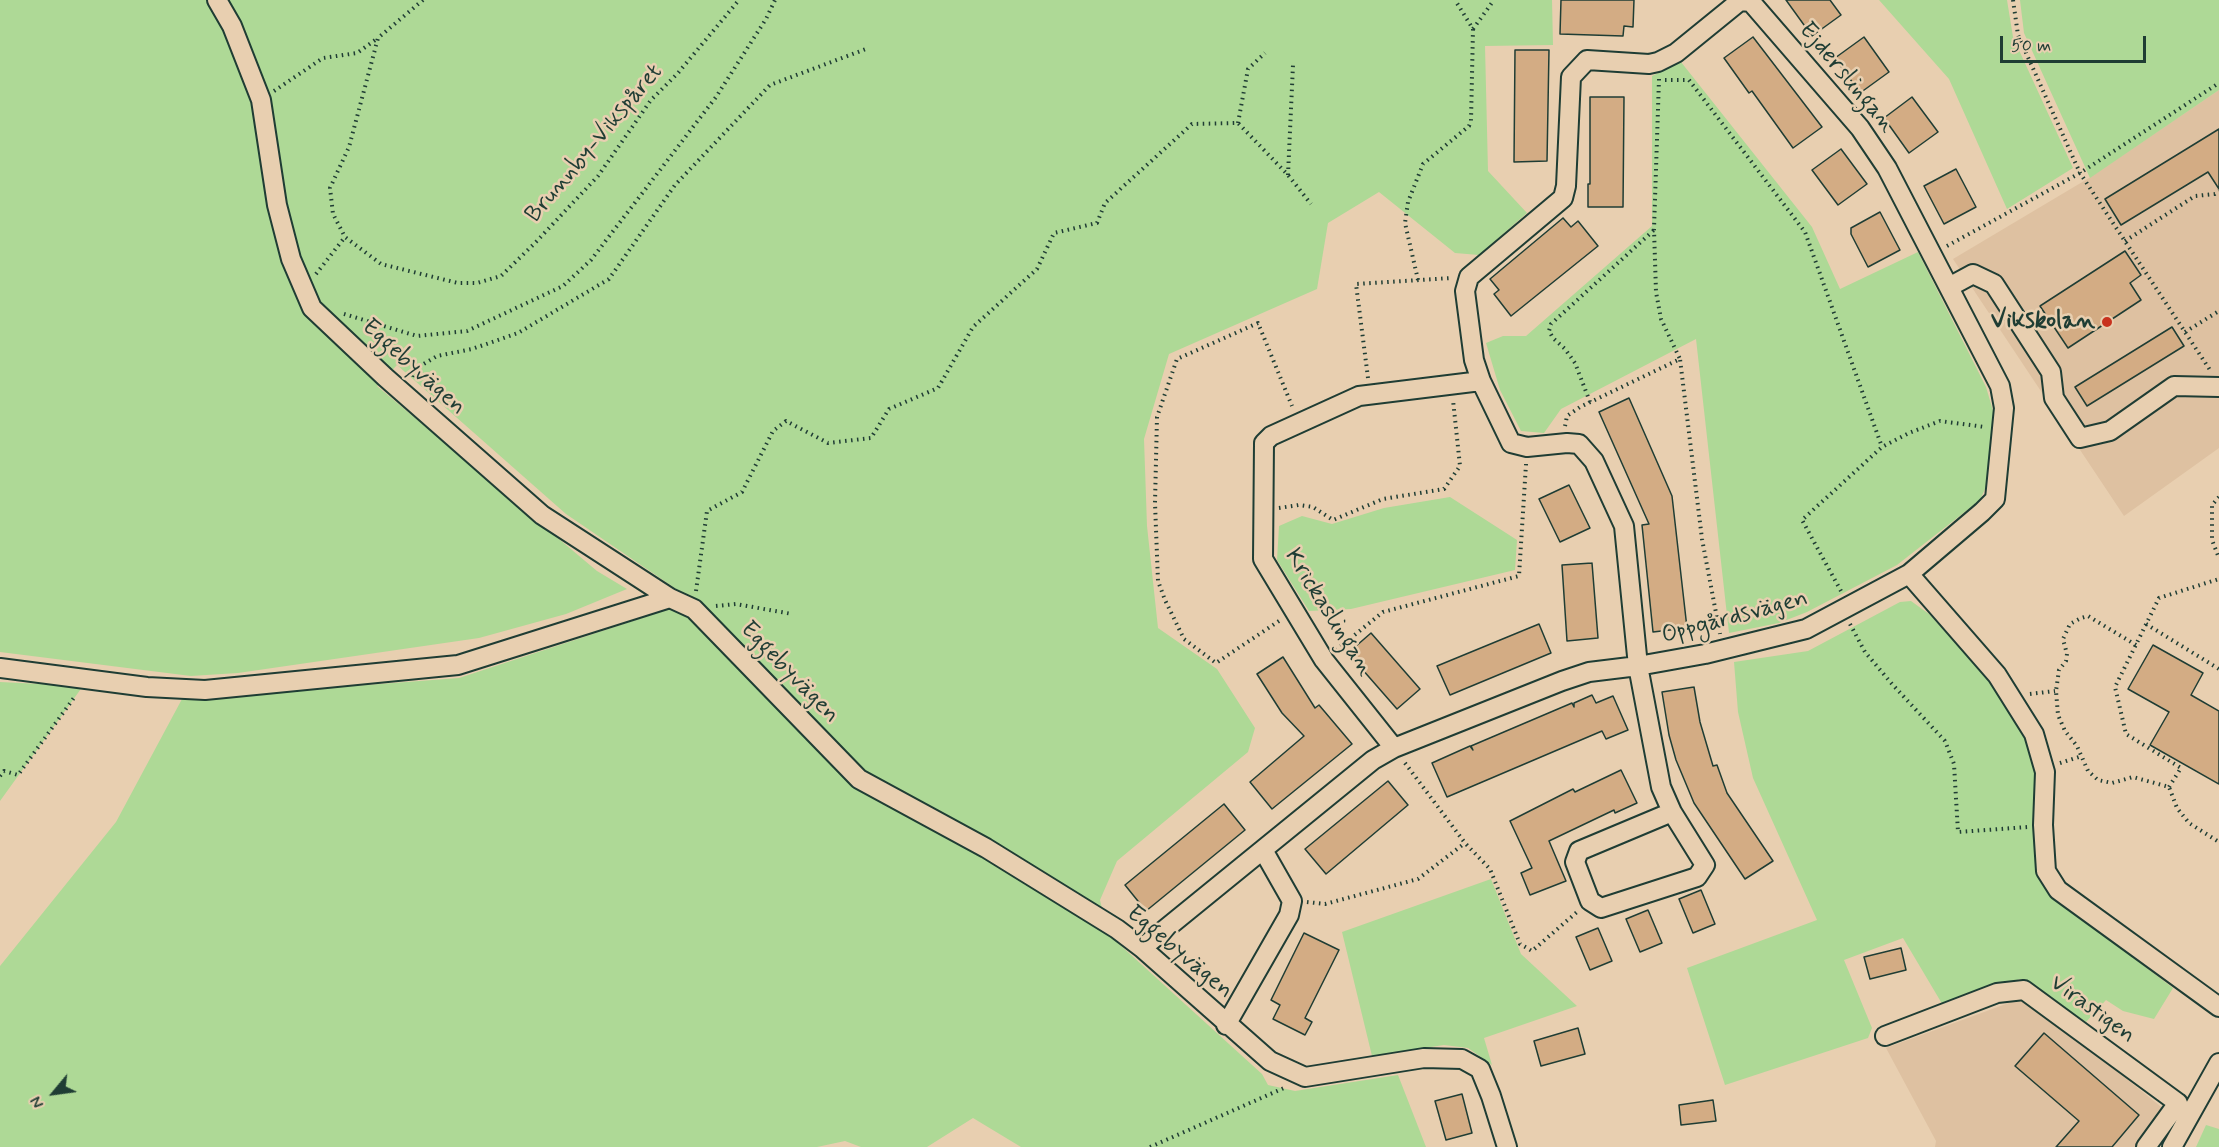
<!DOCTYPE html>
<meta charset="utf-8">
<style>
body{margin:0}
#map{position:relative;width:2219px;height:1147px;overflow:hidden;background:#e8cfb0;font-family:Mynerve,sans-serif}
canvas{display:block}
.north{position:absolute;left:24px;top:1063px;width:60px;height:60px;-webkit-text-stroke:4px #e8cfb0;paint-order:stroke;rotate:241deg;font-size:16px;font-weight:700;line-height:24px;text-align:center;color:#1f3d34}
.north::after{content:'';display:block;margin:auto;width:21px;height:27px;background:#1f3d34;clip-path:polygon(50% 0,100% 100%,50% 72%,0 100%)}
.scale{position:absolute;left:2000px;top:36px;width:146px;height:27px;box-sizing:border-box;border:3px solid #1f3d34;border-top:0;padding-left:8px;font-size:18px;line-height:21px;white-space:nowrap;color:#1f3d34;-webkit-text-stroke:4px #e8cfb0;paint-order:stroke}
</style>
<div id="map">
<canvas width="2219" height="1147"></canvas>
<div class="north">N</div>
<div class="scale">50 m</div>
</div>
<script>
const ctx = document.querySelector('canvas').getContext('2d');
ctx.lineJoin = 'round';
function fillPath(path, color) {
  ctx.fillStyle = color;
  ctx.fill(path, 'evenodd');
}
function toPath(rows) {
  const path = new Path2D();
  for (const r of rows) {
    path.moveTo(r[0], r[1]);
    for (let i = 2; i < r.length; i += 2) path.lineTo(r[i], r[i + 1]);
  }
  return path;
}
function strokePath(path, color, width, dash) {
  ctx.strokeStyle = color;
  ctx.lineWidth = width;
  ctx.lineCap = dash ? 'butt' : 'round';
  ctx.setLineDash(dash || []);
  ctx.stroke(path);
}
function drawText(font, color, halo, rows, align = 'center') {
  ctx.font = font + ' Mynerve,sans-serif';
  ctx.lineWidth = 5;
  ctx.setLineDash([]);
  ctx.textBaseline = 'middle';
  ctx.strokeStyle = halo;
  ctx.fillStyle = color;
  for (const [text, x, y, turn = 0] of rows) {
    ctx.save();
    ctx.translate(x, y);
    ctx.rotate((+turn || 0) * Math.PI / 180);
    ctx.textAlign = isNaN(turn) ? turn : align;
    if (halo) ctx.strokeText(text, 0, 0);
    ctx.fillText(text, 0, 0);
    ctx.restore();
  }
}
fillPath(toPath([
 [2219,90,2219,448,2124,516,1953,259,2089,178],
 [2025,997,2165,1110,2136,1147,1935,1147,1936,1141,1886,1048]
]), '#dec1a1');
fillPath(toPath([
 [0,0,1552,0,1553,45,1485,46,1488,171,1527,213,1479,255,1455,253,1379,192,1328,223,1317,289,1169,354,1144,439,1147,526,1158,628,1217,669,1255,728,1248,752,1117,861,1100,900,1108,934,1262,1074,1268,1085,1295,1091,1398,1075,1426,1147,1021,1147,973,1118,927,1147,861,1147,845,1141,817,1147,0,1147,0,966,116,822,182,699,459,678,651,615,682,593,566,514,397,365,377,386,597,571,627,589,566,614,479,638,238,673,191,676,0,652],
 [1879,0,2007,0,2013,37,2073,168,2007,209,1949,79],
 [2020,0,2219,0,2219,90,2090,178,2024,33],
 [1681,62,1812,227,1840,289,1918,252,1986,387,1994,414,1989,480,1980,500,1897,565,1807,612,1779,623,1729,633,1696,339,1561,409,1544,433,1521,431,1500,390,1486,343,1503,336,1526,336,1652,226,1652,76],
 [1450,497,1517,540,1515,570,1351,609,1309,611,1277,560,1279,526,1302,516,1332,524,1384,508],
 [1911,601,1929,614,2001,694,2026,740,2036,770,2051,895,2173,988,2154,1019,2123,1011,2106,1000,2086,1022,2020,979,1944,1007,1903,938,1844,960,1872,1028,1868,1038,1725,1085,1687,968,1817,920,1753,778,1738,712,1734,662,1808,651,1900,602],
 [0,682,83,686,0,801],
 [1491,879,1521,954,1577,1006,1484,1038,1492,1065,1468,1048,1444,1045,1372,1056,1342,932],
 [2206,1125,2219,1129,2219,1147,2196,1147]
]), '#aed996');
const building = toPath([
 [1561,0,1634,0,1633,27,1624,26,1623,36,1560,34,1561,0],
 [1786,0,1830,0,1841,15,1812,36,1786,0],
 [1753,37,1822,127,1793,148,1752,91,1749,93,1724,58,1753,37],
 [1864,37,1889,72,1860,93,1835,58,1864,37],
 [1515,50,1549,50,1547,161,1514,162,1515,50],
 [1590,97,1624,97,1623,207,1588,207,1588,184,1590,184,1590,97],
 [1912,97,1938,132,1909,153,1884,118,1912,97],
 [2219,129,2219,189,2208,172,2121,225,2105,199,2219,129],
 [1841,149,1867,184,1838,205,1812,170,1841,149],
 [1956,169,1976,207,1944,224,1924,186,1956,169],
 [1880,212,1900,250,1868,267,1851,234,1851,228,1880,212],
 [1563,218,1571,227,1578,221,1598,246,1511,316,1494,294,1499,290,1490,279,1563,218],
 [2125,251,2141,275,2130,283,2141,300,2068,348,2040,306,2125,251],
 [2172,327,2184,346,2087,406,2075,387,2172,327],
 [1629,398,1672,496,1687,628,1653,632,1642,525,1649,524,1599,412,1629,398],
 [1569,485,1590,528,1560,542,1539,499,1569,485],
 [1592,563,1598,638,1567,641,1562,565,1592,563],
 [1539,624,1551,653,1450,695,1437,666,1539,624],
 [1371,633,1420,689,1397,709,1348,653,1371,633],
 [2153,645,2203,673,2191,695,2219,711,2219,784,2150,745,2169,712,2128,689,2153,645],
 [1283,657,1315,708,1319,705,1352,744,1272,809,1250,782,1304,736,1282,713,1257,674,1283,657],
 [1694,687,1700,722,1713,766,1717,765,1727,793,1773,861,1745,879,1694,803,1676,760,1669,735,1662,692,1694,687],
 [1592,695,1596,703,1613,696,1628,730,1606,739,1602,731,1447,797,1432,763,1470,746,1473,750,1471,746,1572,703,1574,707,1574,703,1592,695],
 [1621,770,1637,803,1615,813,1614,810,1549,841,1566,881,1530,895,1521,873,1532,868,1510,821,1573,789,1575,792,1621,770],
 [1388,781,1408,805,1326,874,1305,849,1388,781],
 [1224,804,1245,830,1146,911,1125,885,1224,804],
 [1701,890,1715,924,1693,933,1679,899,1701,890],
 [1648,910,1662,943,1640,952,1626,919,1648,910],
 [1598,928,1612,961,1590,970,1576,937,1598,928],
 [1304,933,1339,950,1305,1018,1312,1022,1305,1035,1273,1019,1280,1005,1271,1000,1304,933],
 [1901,948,1906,970,1870,979,1864,957,1901,948],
 [1578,1028,1585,1054,1541,1066,1534,1041,1578,1028],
 [2044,1033,2139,1115,2112,1147,2056,1147,2079,1121,2015,1066,2044,1033],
 [1462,1094,1472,1133,1446,1140,1435,1101,1462,1094],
 [1713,1100,1716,1121,1681,1125,1679,1105,1713,1100]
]);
fillPath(building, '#d3ac84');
strokePath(building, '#1f3d34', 1.5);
const minor = toPath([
 [217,0,232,26,261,100,277,205,291,259,312,308,385,377,542,515,670,598,694,609,859,779,986,848,1117,929,1142,948,1270,1061,1305,1077,1424,1058,1462,1059,1480,1069,1491,1096,1507,1147],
 [1949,287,1973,274,1994,284,2051,372,2054,398,2080,438,2110,431,2174,386,2219,387],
 [1481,381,1474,360,1465,291,1469,277,1563,198,1566,186,1571,77,1587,60,1649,64,1658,62,1676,53,1740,1,1751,2,1860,128,1887,168,2000,386,2004,408,1995,499,1982,512,1909,574],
 [0,668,147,687,205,690,458,665,670,598],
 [1394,748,1324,660,1263,559,1264,443,1271,436,1359,396,1481,381,1511,443,1527,447,1567,443,1579,444,1594,461,1624,526,1638,666,1661,787,1672,812,1579,851,1575,862,1590,901,1601,908,1697,877,1705,865,1672,812],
 [1142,948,1373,760,1394,748,1562,681,1589,672,1638,666,1705,654,1806,629,1909,574,1997,675,2034,734,2045,772,2043,825,2046,871,2058,890,2219,1007],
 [1226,1025,1289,915,1292,901,1263,850],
 [1885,1036,1997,993,2024,990,2178,1103],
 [2146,1147,2178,1103],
 [2172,1147,2219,1063]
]);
strokePath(minor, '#1f3d34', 22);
strokePath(toPath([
 [423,0,378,38,349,147,330,188,333,214,345,237,381,264,458,283,477,283,501,276,536,242,598,176,651,100,678,73,739,0],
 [2013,0,2018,35,2080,173,2210,370],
 [1473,29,1494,0],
 [1659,79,1654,229,1656,292,1661,319,1680,359],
 [1665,80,1689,80,1805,232,1882,447],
 [274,91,323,58,357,53,378,38],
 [1238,123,1248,69,1265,53],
 [1288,175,1293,65],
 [2125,241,2195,196,2215,194,2219,191],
 [1947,246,2080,173,2219,83],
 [316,274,345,237],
 [1418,280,1405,223,1408,202,1423,164,1469,126,1471,121,1473,29,1455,0],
 [344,314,417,336,467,331,563,286,591,260,716,97,766,19,775,0],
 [2185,332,2219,311],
 [413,377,417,368,437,356,472,349,518,333,609,279,675,185,770,85,866,49],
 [1368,378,1356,284,1451,278],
 [1590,402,1575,363,1565,349,1553,338,1549,331,1551,324,1654,230],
 [1565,426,1567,416,1580,407,1680,359,1702,539,1720,634],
 [2219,497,2212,505,2212,540,2219,558],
 [1279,508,1299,505,1313,507,1333,520,1383,499,1444,489,1460,466,1453,400],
 [696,591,707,511,742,492,773,431,786,421,828,443,871,438,889,409,938,388,973,327,1037,269,1054,233,1097,223,1105,203,1192,124,1238,123,1288,175,1311,204],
 [1841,591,1802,520,1882,447,1909,433,1940,421,1985,427],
 [716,606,736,604,792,614],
 [1279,621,1216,663,1184,639,1165,600,1158,581,1155,503,1157,417,1177,359,1258,323,1292,406],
 [1850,624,1865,652,1892,684,1945,741,1954,764,1958,832,2028,827],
 [2146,624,2219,669],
 [2136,645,2088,616,2081,618,2070,624,2063,639,2067,654,2066,661,2059,670,2056,691,2058,715,2065,731,2077,746,2088,771,2098,780,2112,783,2133,777,2169,787,2177,808,2189,823,2219,842],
 [1336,650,1383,612,1519,576,1526,464],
 [2030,694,2055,691],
 [1405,763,1465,843,1490,869,1520,944,1532,951,1577,912],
 [2060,763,2082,756],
 [0,776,4,771,18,775,76,695],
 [2169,787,2181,768,2126,734,2115,687,2159,598,2219,579],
 [1307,902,1325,904,1418,879,1465,843],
 [1150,1147,1284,1088]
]), '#1f3d34', 4, [1.5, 4.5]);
strokePath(minor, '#e8cfb0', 18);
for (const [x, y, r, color] of [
 [2107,322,6,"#c8321e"]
]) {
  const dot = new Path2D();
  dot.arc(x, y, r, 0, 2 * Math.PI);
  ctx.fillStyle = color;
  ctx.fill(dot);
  strokePath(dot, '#e8cfb0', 2);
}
drawText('24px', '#1f3d34', '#e8cfb0', [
 ["Ejderslingan",1846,78,50],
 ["Brunnby-Vikspåret",595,144,-50],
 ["Eggebyvägen",413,368,42],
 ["Krickaslingan",1328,613,58],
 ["Oppgårdsvägen",1735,618,-15],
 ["Eggebyvägen",789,673,46],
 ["Eggebyvägen",1179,953,40],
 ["Virastigen",2092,1010,36]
]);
drawText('bold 24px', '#1f3d34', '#e8cfb0', [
 ["Vikskolan",2095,322]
], 'right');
</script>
